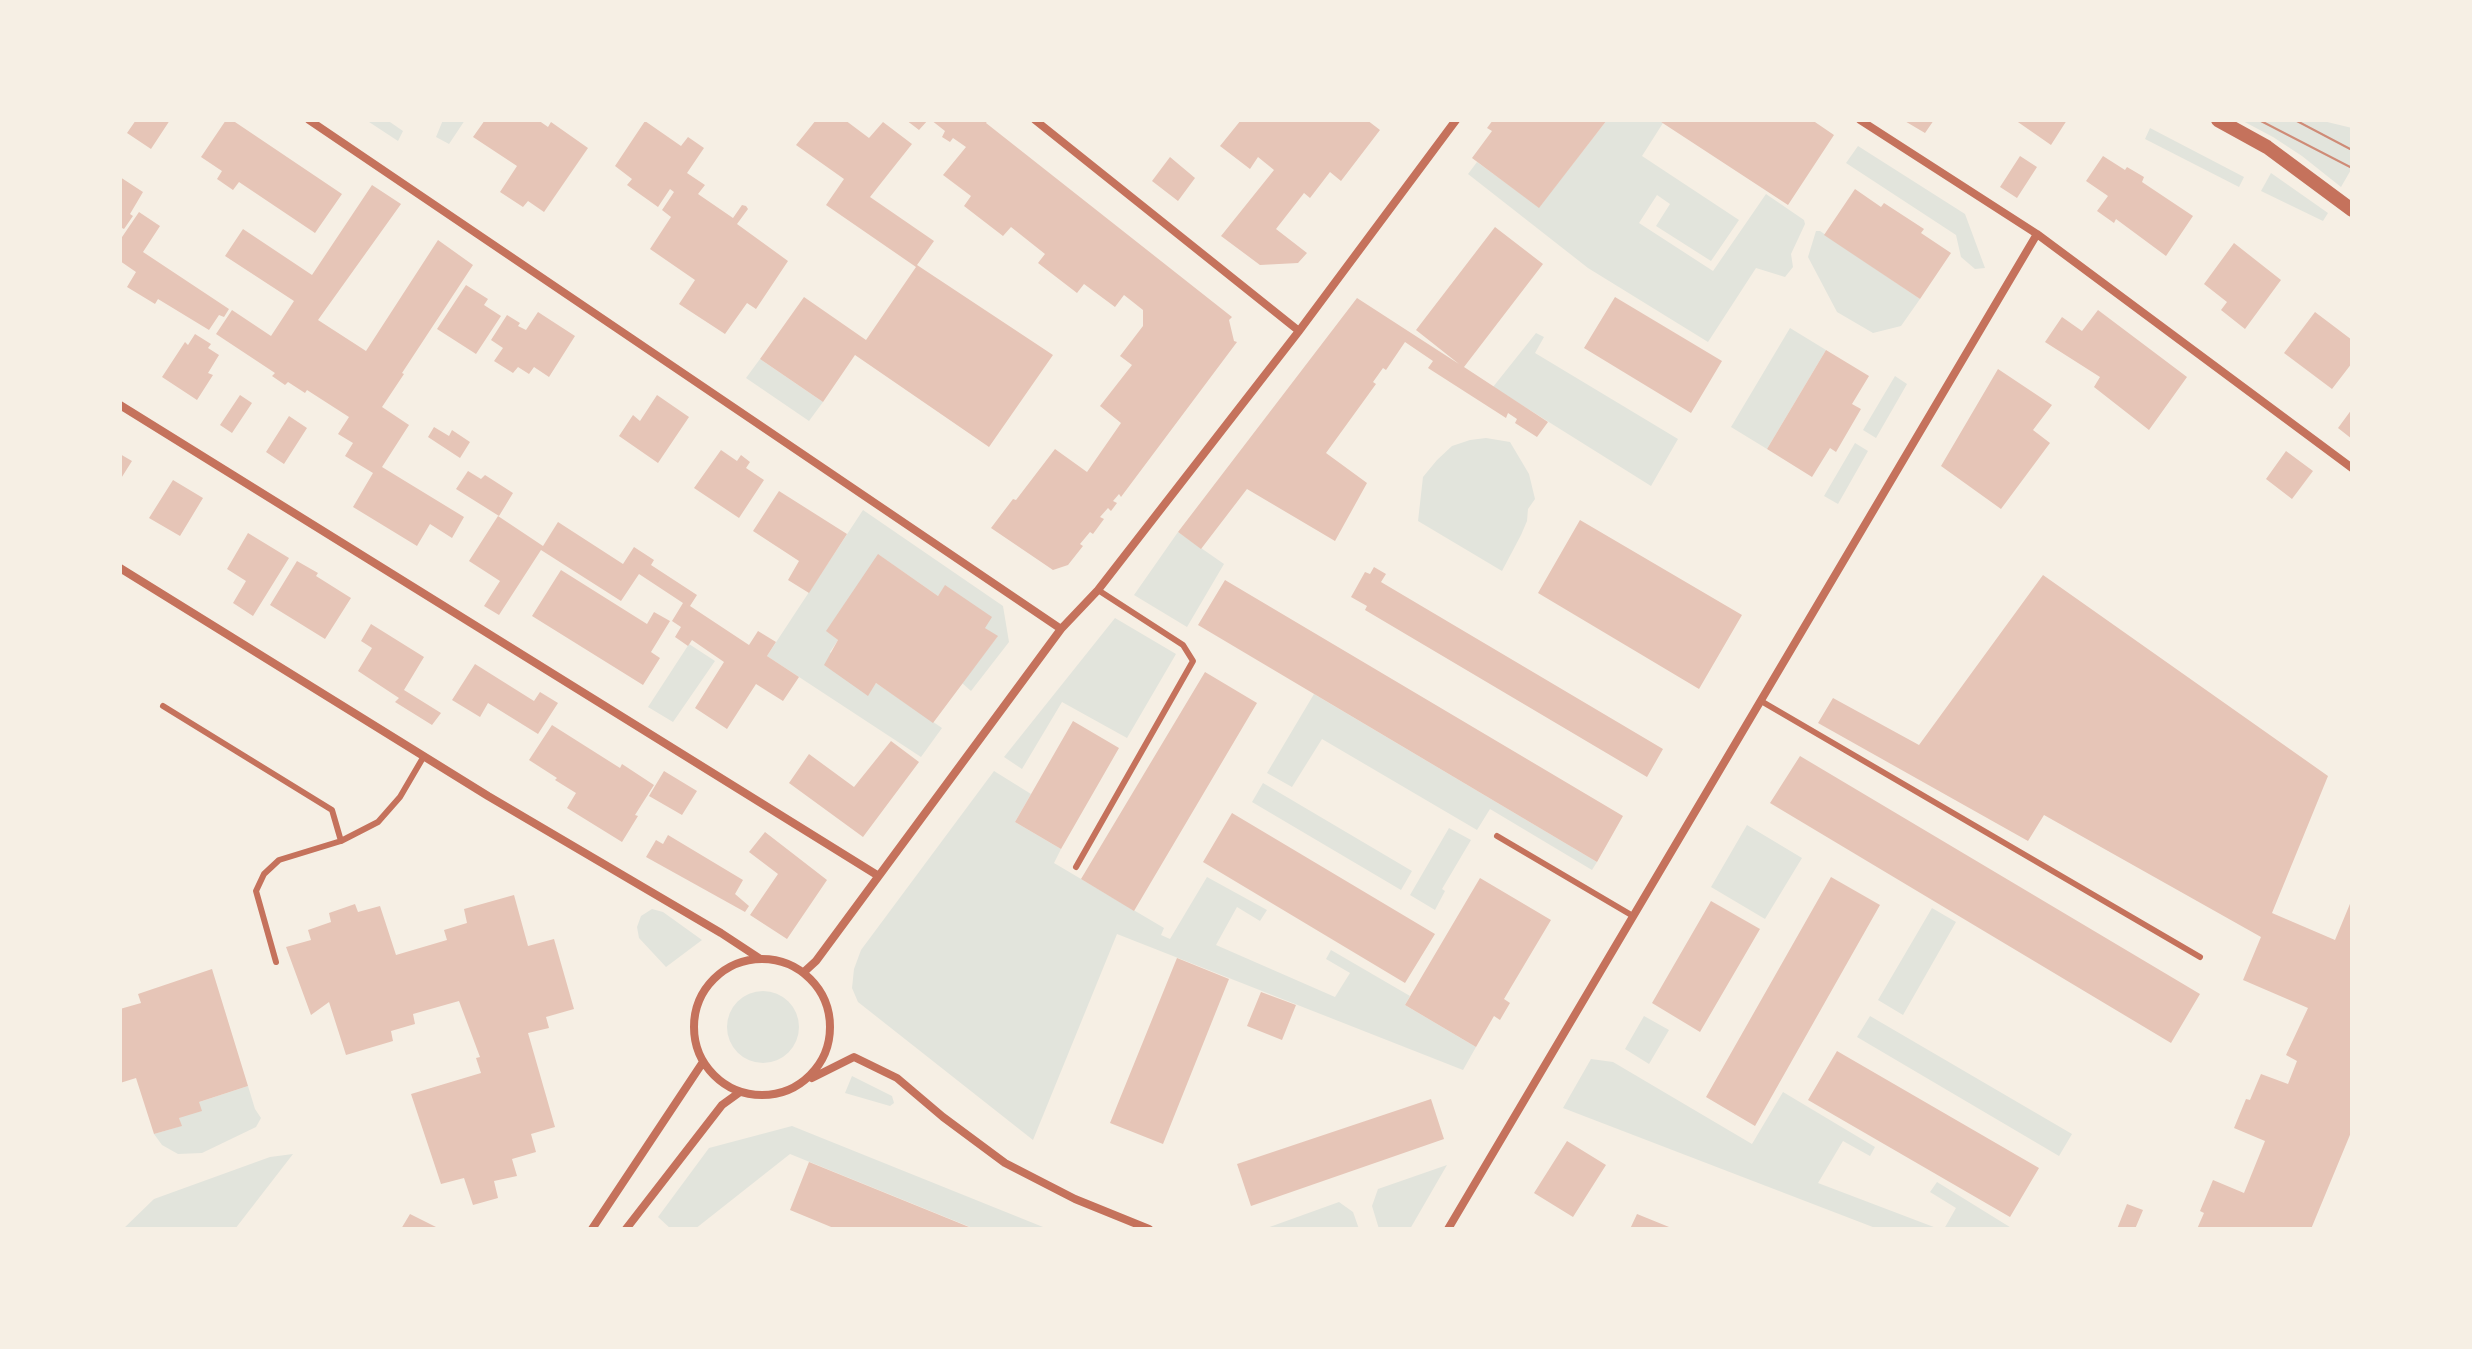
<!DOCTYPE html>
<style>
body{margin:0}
#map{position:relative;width:2472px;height:1349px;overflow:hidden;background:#f6efe4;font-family:Quicksand,sans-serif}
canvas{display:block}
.frame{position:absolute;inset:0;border:122px solid #f6efe4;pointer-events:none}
</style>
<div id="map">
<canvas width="2472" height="1349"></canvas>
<div class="frame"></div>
</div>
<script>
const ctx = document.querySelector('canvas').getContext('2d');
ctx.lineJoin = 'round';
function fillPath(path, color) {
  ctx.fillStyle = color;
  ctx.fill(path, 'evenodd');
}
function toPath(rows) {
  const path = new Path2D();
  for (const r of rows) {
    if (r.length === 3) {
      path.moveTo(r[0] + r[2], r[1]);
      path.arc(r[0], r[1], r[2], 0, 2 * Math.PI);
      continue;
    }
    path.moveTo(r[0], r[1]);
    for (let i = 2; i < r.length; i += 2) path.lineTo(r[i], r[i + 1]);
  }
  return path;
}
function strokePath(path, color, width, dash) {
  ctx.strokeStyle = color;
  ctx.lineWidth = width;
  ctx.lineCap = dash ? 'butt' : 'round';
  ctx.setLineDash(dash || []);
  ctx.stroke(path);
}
fillPath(toPath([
 [366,120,387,120,403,131,398,141],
 [443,120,465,120,449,144,436,137],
 [1607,120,1658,120,1663,123,1642,156,1739,220,1711,261,1656,226,1670,204,1657,195,1639,223,1713,271,1766,194,1804,220,1805,224,1791,254,1793,267,1785,277,1756,268,1708,342,1588,268,1468,174,1477,162,1539,207],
 [2241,120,2319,120,2352,128,2352,168,2341,187,2302,156,2273,137],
 [2150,128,2244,177,2239,187,2145,139],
 [1858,146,1965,214,1985,268,1975,269,1961,257,1956,235,1846,163],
 [2271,173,2328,213,2323,221,2261,191],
 [1816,231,1820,231,1920,299,1901,326,1873,333,1837,312,1808,257],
 [1790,328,1826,350,1767,449,1731,427],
 [1536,333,1544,337,1535,353,1678,439,1651,486,1493,387],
 [760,359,823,402,809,421,746,378],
 [1895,376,1907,384,1876,438,1863,430],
 [1486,438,1510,442,1529,474,1535,499,1528,509,1527,521,1521,535,1502,571,1418,521,1423,477,1437,460,1452,446,1470,440],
 [1855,443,1868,451,1838,504,1824,496],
 [863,510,1003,606,1009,642,971,691,962,683,997,637,985,628,945,586,938,596,879,555,827,631,838,640,830,652,868,695,876,683,942,728,921,757,767,656],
 [1178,532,1224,564,1187,627,1134,595],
 [1115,618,1176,654,1127,738,1062,702,1022,769,1004,757],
 [689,644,715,661,673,722,648,707],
 [1314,694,1597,862,1592,870,1490,809,1477,830,1322,739,1292,787,1267,773],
 [994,771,1031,794,1015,822,1061,849,1054,863,1164,928,1161,935,1170,939,1207,877,1267,910,1260,921,1237,907,1216,945,1335,997,1350,973,1326,959,1331,950,1410,996,1405,1005,1476,1047,1463,1070,1117,934,1033,1140,858,1002,852,988,854,969,861,950],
 [1263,783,1412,871,1401,890,1252,802],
 [1747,825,1802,858,1765,919,1711,887],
 [1449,828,1471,840,1442,889,1445,891,1435,910,1410,895],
 [1932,908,1956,922,1903,1015,1878,1000],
 [652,909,663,912,702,940,666,967,639,938,637,927,641,916],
 [763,1027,36],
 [1644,1016,1669,1030,1649,1064,1625,1049],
 [1870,1016,2072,1134,2059,1156,1857,1037],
 [1591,1059,1613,1062,1752,1144,1783,1092,1875,1147,1870,1156,1843,1141,1818,1183,1939,1229,1878,1229,1563,1108],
 [852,1076,892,1096,894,1103,890,1106,845,1093],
 [248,1086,255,1109,261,1118,256,1127,202,1153,178,1154,162,1145,154,1134,181,1126,179,1118,199,1102],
 [792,1126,1048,1229,975,1229,790,1154,695,1229,671,1229,658,1217,709,1148],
 [293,1154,235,1229,123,1229,154,1199,270,1157],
 [1447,1165,1410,1229,1379,1229,1372,1206,1378,1189],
 [1937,1182,2013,1229,1944,1229,1956,1208,1930,1192],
 [1339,1202,1353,1212,1359,1229,1264,1229]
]), '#e2e4dc');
fillPath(toPath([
 [136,120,170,120,151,149,127,133],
 [226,120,232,120,342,194,315,233,239,182,233,190,217,179,222,171,201,157],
 [485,120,538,120,548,127,551,122,588,148,544,212,528,201,523,207,500,192,517,166,473,137],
 [816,120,845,120,869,138,883,122,912,144,870,197,934,241,917,265,1053,355,989,447,855,355,823,402,760,359,804,297,866,340,916,267,826,205,844,179,796,145],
 [906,120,928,120,919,130],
 [931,120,988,120,986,123,1232,317,1229,320,1234,341,1237,342,1121,497,1119,494,1113,501,1117,503,1111,511,1108,508,1100,517,1104,519,1093,534,1090,532,1080,544,1083,546,1068,565,1053,570,991,528,1013,499,1016,500,1055,449,1087,472,1121,423,1100,406,1132,365,1120,356,1143,326,1143,310,1124,295,1115,307,1084,284,1077,293,1038,263,1045,254,1011,227,1003,236,964,206,971,196,943,175,966,147,953,138,950,142,942,137,945,131],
 [1241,120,1367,120,1380,130,1341,181,1330,172,1310,198,1304,193,1276,229,1307,253,1298,263,1260,265,1221,236,1274,170,1258,157,1250,169,1220,146],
 [1493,120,1607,120,1539,208,1472,158,1492,131,1487,128],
 [1658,120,1812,120,1834,135,1788,205],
 [1903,120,1934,120,1925,133],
 [2015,120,2067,120,2051,145],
 [645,121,681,146,688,137,704,148,687,173,705,185,698,194,733,218,742,205,746,206,748,209,737,224,788,261,756,309,747,303,725,334,679,304,695,280,650,249,671,217,662,210,674,192,670,189,658,207,627,185,632,179,615,166],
 [2020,156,2037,167,2017,198,2000,187],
 [2103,156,2125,170,2127,167,2144,177,2142,182,2193,216,2166,256,2116,219,2114,223,2097,211,2108,196,2086,181],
 [1170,157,1195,178,1178,201,1152,181],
 [120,177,143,192,130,214,133,216,124,229,120,227],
 [372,185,401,204,318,320,366,351,438,240,473,265,402,373,404,374,382,407,409,425,382,467,464,517,452,538,430,524,417,546,353,507,373,473,345,456,353,443,338,434,349,417,307,390,305,393,288,382,285,385,272,376,275,373,216,334,232,310,271,336,294,301,225,256,243,229,312,275],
 [1855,189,1881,207,1884,203,1924,229,1921,233,1951,253,1920,299,1824,235],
 [139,212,160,226,143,252,229,309,224,317,219,315,209,330,158,299,155,304,127,287,136,272,120,261,120,240],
 [1495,227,1543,264,1464,367,1548,422,1537,437,1515,423,1517,419,1508,413,1506,418,1428,368,1433,361,1405,342,1386,370,1383,368,1373,382,1376,384,1326,453,1367,483,1335,541,1247,489,1201,549,1178,532,1357,298,1459,364,1416,330],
 [2234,243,2281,280,2245,329,2221,310,2227,302,2204,284],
 [466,285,488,299,484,305,501,316,476,354,437,329],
 [1615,297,1722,361,1691,413,1584,348],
 [2098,310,2187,377,2149,430,2094,387,2100,377,2045,342,2062,317,2082,331],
 [538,312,575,336,549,377,534,367,529,374,518,367,513,373,494,361,503,348,491,340,507,315,520,323,518,326,526,330],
 [2315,312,2352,340,2352,363,2332,389,2284,353],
 [195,334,211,344,208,348,219,355,208,373,213,375,197,400,162,377,185,342,188,345],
 [1826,350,1869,376,1852,404,1861,409,1836,452,1830,448,1812,477,1767,449],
 [1998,369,2052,405,2033,430,2050,443,2001,509,1941,466],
 [240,395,252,403,232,433,220,425],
 [657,395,689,417,658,463,619,436,633,415,640,421],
 [2352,409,2352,439,2338,428],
 [289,416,307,428,284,464,266,452],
 [434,427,449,436,452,430,470,442,460,458,428,437],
 [721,450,737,461,741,455,750,462,746,468,764,480,739,518,694,488],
 [2286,451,2313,471,2292,499,2266,479],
 [120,454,132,461,120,480],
 [468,471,481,479,485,475,513,493,499,516,456,489],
 [173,480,203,498,180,536,149,518],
 [779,491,847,534,809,593,788,580,799,561,753,531],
 [498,516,543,546,558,522,623,564,634,547,654,560,651,565,697,595,690,606,749,645,758,631,776,642,767,656,799,677,783,701,756,684,727,729,695,708,724,662,692,640,688,646,675,637,681,627,672,621,683,603,639,574,621,601,541,550,499,615,484,606,500,581,469,561],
 [1580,520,1742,615,1699,689,1538,593],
 [248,533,289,558,253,616,233,603,246,581,227,569],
 [878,554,938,596,945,585,992,617,985,628,998,636,933,723,876,683,868,696,824,665,838,640,826,631],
 [297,561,318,573,316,576,351,598,325,639,270,605],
 [1374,567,1386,574,1381,582,1663,749,1647,777,1365,610,1367,606,1351,597,1365,572,1370,574],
 [561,570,647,624,654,612,670,621,651,652,660,658,643,685,532,616],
 [2043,575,2328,776,2272,913,2335,940,2352,899,2352,1130,2311,1229,2197,1229,2204,1213,2200,1211,2213,1180,2244,1193,2265,1141,2234,1128,2246,1099,2250,1100,2261,1074,2288,1084,2297,1061,2286,1055,2308,1008,2243,980,2261,937,2044,815,2028,841,1818,723,1833,698,1919,745],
 [1225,580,1623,816,1597,862,1198,625],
 [371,624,424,657,404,690,441,713,432,725,395,702,399,698,358,671,372,648,361,641],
 [475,664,534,701,540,692,558,703,538,734,488,703,480,717,452,700],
 [1205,672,1257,703,1134,911,1081,879],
 [1073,721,1119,748,1061,849,1015,822],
 [552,725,620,768,622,764,654,785,635,815,638,816,622,842,567,808,576,793,555,780,557,778,529,760],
 [891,741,919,762,863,837,789,783,809,754,854,787],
 [1800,756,2200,994,2171,1043,1770,803],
 [664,771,697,791,682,815,649,796],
 [1232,813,1435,934,1405,983,1203,862],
 [765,832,827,880,787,939,750,915,778,874,749,852],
 [668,835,743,880,735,894,749,906,745,912,646,857,656,840,663,844],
 [1831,877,1880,905,1755,1126,1706,1097],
 [1480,878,1551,920,1504,999,1510,1003,1500,1020,1494,1016,1476,1047,1405,1005],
 [514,895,528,946,554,939,574,1009,546,1017,549,1028,528,1033,555,1127,531,1134,536,1152,512,1159,517,1176,494,1181,498,1198,473,1205,464,1178,441,1184,411,1094,481,1073,476,1058,480,1057,459,1001,413,1014,415,1024,391,1031,393,1041,346,1055,329,1002,311,1015,286,947,311,940,308,930,331,922,329,913,355,904,358,912,380,906,396,955,447,940,444,930,467,923,464,909],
 [1711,901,1760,929,1700,1032,1652,1003],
 [1177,958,1229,979,1163,1144,1110,1123],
 [212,969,248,1086,199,1102,202,1111,179,1118,182,1126,154,1134,136,1078,120,1083,120,1009,141,1003,138,994],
 [1261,992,1296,1005,1282,1040,1247,1026],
 [1837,1051,2039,1168,2010,1217,1808,1100],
 [1431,1099,1444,1139,1251,1206,1237,1164],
 [1567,1141,1606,1165,1573,1217,1534,1193],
 [809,1162,974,1229,836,1229,790,1210],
 [2127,1204,2143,1210,2135,1229,2117,1229],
 [410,1214,440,1229,401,1229],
 [1637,1214,1674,1229,1630,1229]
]), '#e6c5b7');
strokePath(toPath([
 [1761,701,2200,957],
 [163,706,332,810,341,841],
 [1497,836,1633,916],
 [1076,867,1193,661,1183,645,1098,590],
 [276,962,256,891,264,874,279,860,341,841,378,822,400,797,424,756]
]), '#c5725c', 6);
strokePath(toPath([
 [309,120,1061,629],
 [1035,120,1299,331],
 [1860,120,2037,234,2352,468],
 [120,405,877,875],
 [120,568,488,796,721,933,759,958],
 [762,1027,68],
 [804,972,816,961,1061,629,1098,590,1299,331,1456,120],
 [812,1078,854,1057,897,1078,943,1117,1005,1163,1075,1199,1149,1229],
 [592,1229,703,1062],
 [626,1229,722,1105,740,1092],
 [1448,1229,2037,234]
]), '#c5725c', 8);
strokePath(toPath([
 [2218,120,2267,147,2352,210]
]), '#c5725c', 14);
strokePath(toPath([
 [2259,120,2352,168],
 [2295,120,2352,150]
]), '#cf8b77', 2);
</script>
